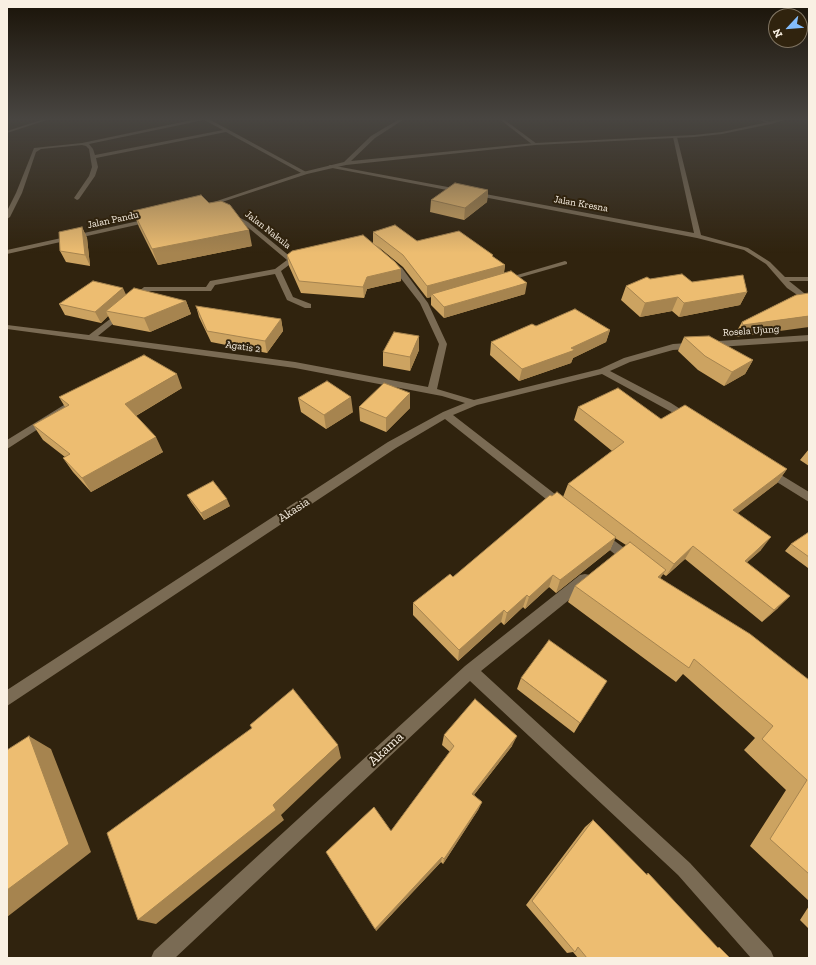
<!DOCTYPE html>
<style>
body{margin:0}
#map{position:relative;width:816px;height:965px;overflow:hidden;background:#30230e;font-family:"Zilla Slab",serif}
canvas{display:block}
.frame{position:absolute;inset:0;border:8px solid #f9f0e3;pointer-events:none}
.north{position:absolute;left:768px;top:8px;width:40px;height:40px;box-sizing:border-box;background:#30230e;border:1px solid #807563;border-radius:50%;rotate:244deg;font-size:11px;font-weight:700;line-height:16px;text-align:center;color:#f9f0e3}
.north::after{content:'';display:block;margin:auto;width:14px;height:18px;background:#83bcfb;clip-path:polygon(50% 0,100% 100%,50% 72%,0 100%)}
</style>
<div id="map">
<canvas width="816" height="965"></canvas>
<div class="frame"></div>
<div class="north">N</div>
</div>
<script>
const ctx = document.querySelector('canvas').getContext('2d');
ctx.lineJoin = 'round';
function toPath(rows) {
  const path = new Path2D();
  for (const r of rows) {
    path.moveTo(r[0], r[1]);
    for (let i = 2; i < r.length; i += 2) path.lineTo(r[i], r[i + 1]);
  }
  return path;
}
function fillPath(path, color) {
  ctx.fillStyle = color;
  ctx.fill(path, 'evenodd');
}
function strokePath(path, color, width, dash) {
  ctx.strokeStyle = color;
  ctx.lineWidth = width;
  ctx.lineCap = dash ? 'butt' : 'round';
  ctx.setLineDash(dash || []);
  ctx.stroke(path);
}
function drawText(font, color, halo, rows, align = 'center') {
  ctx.font = font + ' "Zilla Slab",serif';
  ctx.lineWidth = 4;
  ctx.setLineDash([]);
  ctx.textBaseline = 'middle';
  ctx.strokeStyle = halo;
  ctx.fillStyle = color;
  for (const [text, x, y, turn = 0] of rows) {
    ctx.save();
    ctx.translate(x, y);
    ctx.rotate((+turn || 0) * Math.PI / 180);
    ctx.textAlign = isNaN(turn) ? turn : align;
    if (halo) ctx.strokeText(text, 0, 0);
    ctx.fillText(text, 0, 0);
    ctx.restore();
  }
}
fillPath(toPath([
 [498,118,502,118,537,144,533,145,498,118]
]), '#7a6b54');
fillPath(toPath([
 [47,118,53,118,7,133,7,131,47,118],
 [125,118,134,118,127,120,125,118],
 [201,118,207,118,308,173,303,174,226,132,96,158,98,167,95,176,79,199,77,200,74,198,89,176,92,167,89,149,86,146,82,145,41,149,36,152,22,193,10,217,7,219,7,211,16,193,34,148,82,143,201,118],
 [204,120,223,130,95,155,93,149,89,144,204,120],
 [753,118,759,118,773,123,771,124,753,118],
 [675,136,677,137,701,235,748,248,770,262,785,277,809,277,809,281,789,281,809,297,809,303,787,288,766,264,744,250,697,238,327,167,330,165,694,233,673,137,675,136],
 [229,212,248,222,292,258,303,257,303,259,293,262,281,271,293,297,311,304,311,308,305,308,287,300,275,274,215,285,211,291,149,291,137,302,131,302,131,298,144,287,206,287,210,281,275,269,287,260,244,224,227,215,226,214,229,212],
 [391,261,402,268,428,303,447,344,437,389,474,400,600,369,624,358,673,344,809,335,809,341,673,350,630,362,610,371,671,403,691,416,693,418,691,420,688,421,602,374,477,405,453,415,564,501,566,504,564,507,560,508,556,507,445,419,396,448,7,706,7,690,388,442,443,412,465,403,442,396,295,368,7,329,7,325,89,335,122,310,125,310,125,314,98,336,295,362,428,387,439,344,420,303,396,272,388,263,391,261],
 [565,261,567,262,567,264,504,282,500,280,565,261],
 [77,397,82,400,80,402,7,449,7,440,77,397],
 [768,467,809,492,809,502,764,474,763,471,764,468,768,467],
 [600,531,604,533,635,556,637,560,635,564,631,565,627,564,596,539,594,536,596,533,600,531],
 [585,574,590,575,591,579,590,583,481,671,690,863,771,951,774,958,751,958,678,875,470,681,175,958,151,958,154,951,465,666,580,575,585,574]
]), '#7a6b54');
fillPath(toPath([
 [401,118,406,118,375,138,351,161,535,143,694,135,722,132,786,118,792,118,771,124,722,134,694,137,535,145,346,165,307,174,210,206,205,205,303,172,344,162,371,136,401,118],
 [152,218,154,219,154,221,7,254,7,250,152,218]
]), '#7a6b54');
fillPath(toPath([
 [488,190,487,202,464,220,430,212,431,200],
 [133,211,252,246,158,265,139,227],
 [82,227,87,238,90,266,66,262,60,251],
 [373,232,493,257,505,265,504,273,525,294,444,318,431,305,431,297,427,298,403,267,376,245,401,269,401,281,367,289,364,298,301,293,289,266,287,255,373,243],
 [650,279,692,282,747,292,740,305,679,317,672,311,640,317,621,300,626,286],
 [126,295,186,301,191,314,150,332,113,325,108,316,101,323,65,315,59,304],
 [796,295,736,337,735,334,742,322],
 [196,306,281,319,283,331,267,353,211,342,199,317],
 [536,326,610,330,606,342,573,358,571,363,519,381,490,355,491,342],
 [684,337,753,360,745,374,724,386,698,370,678,351],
 [419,350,410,371,383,366,383,352],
 [182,388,136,416,163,452,91,492,73,472,63,458,65,457,43,440,33,425,65,407,59,397],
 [298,398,353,412,326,429,301,412],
 [359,407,410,408,386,432,360,421],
 [578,407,661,419,787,469,777,483,737,513,761,550,746,563,778,608,762,622,685,559,666,576,663,574,660,578,809,680,809,901,750,846,786,790,744,750,755,738,683,674,676,682,568,602,575,586,626,545,615,538,610,550,556,593,549,587,525,609,523,607,504,625,501,622,458,661,413,615,413,603,453,577,552,496,563,497,568,484,612,451,574,420],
 [809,449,809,466,800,460],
 [187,495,230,506,204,520,191,502],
 [809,532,809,567,808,568,785,551,791,544],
 [521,678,580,723,574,733,517,689],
 [444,735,512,746,474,795,482,802,478,810,443,864,441,862,376,931,391,831,450,752,442,745],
 [593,820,646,874,648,873,717,947,719,947,730,958,578,958,573,952,567,953,526,905,585,827],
 [809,906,809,929,800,920]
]), '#cca361');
fillPath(toPath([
 [488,190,487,202,464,220,465,208],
 [82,227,87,238,90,266,85,255],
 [249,230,252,246,158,265,152,249],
 [505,265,503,277,432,294,431,297,427,298,427,286],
 [401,269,401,281,367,289,364,298,363,287,367,277],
 [527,283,525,294,444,318,444,307],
 [123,288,128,299,106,311,108,316,101,323,95,312],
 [747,292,740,305,679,317,684,303],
 [678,297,672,311,640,317,645,303],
 [186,301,191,314,150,332,144,318],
 [809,316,809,327,736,337,743,325],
 [281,319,283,331,267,353,265,341],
 [610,330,606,342,573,358,571,363,519,381,522,369,571,348],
 [419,336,419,350,410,371,410,357],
 [753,360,745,374,724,386,732,372],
 [177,374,182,388,132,418,125,404],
 [410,393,410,408,386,432,386,418],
 [351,397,353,412,326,429,324,415],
 [156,437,163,452,91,492,82,478],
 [787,469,777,483,724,524,733,510],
 [227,499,230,506,204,520,201,513],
 [616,537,610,550,556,593,560,580],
 [771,537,761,550,734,574,745,561],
 [693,546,685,559,666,576,674,564],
 [666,570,655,586,658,577],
 [553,575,549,587,525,609,529,597],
 [527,595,523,607,504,625,507,613],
 [790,596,778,608,762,622,774,610],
 [504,610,501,622,458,661,459,650],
 [29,736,51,749,91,852,7,917,7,890],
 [517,736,512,746,469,801,472,794],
 [338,745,341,758,281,815,284,820,156,924,138,920,273,805],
 [482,802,478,810,443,864,444,859],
 [442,857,441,862,376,931,375,929]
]), '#a6844f');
const building = toPath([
 [455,183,488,190,465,208,431,200,455,183],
 [201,195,209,203,221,201,230,205,249,230,152,249,133,211,201,195],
 [395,225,417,241,459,231,493,255,492,256,505,265,427,286,403,255,373,232,395,225],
 [82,227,85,255,60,251,59,232,82,227],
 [363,235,395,262,401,269,367,277,363,287,299,281,287,255,292,251,363,235],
 [511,271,527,283,444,307,432,294,511,271],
 [682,274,692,282,743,275,747,292,684,303,678,297,645,303,626,286,647,277,650,279,682,274],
 [93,281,123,288,95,312,59,304,93,281],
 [134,288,186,301,144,318,106,311,134,288],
 [809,293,809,316,743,325,742,322,796,295,809,293],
 [196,306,281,319,265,341,207,331,196,306],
 [575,309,610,330,571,348,575,350,522,369,491,342,532,324,536,326,575,309],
 [394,332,419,336,410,357,383,352,394,332],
 [709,336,753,360,732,372,705,356,684,337,709,336],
 [144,355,177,374,125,404,156,437,82,478,63,458,70,454,33,425,69,405,59,397,144,355],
 [327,381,351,397,324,415,298,398,327,381],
 [384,383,410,393,386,418,359,407,384,383],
 [618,388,661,419,685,405,787,469,733,510,771,537,745,561,790,596,774,610,693,546,674,564,568,484,624,442,578,407,618,388],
 [213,481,227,499,201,513,187,495,213,481],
 [557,492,616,537,560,580,553,575,529,597,527,595,507,613,504,610,459,650,413,603,450,574,453,577,550,495,552,496,557,492],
 [809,532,809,557,791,544,809,532],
 [630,542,666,570,658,577,750,634,809,680,809,874,770,839,807,780,762,739,773,726,694,659,689,668,575,586,630,542],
 [549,640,607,681,580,723,521,678,549,640],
 [293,689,338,745,273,805,276,810,138,920,107,833,252,728,250,725,293,689],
 [475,699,517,736,472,794,482,802,444,859,442,857,375,929,326,852,374,807,391,831,454,746,444,735,475,699],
 [29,736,69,844,7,890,7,750,29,736],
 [593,820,647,875,648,873,718,948,719,947,730,958,587,958,578,947,575,952,532,901,593,820]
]);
fillPath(building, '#edbd71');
strokePath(building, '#a6844f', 1);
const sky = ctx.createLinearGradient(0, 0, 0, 253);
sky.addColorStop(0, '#1a1308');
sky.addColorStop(0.47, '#484541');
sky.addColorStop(1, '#48454100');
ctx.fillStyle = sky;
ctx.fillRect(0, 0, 816, 253);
drawText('10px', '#f9f0e3', '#30230e', [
 ["Jalan Kresna",581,204,10],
 ["Jalan Pandu",113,220,-12],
 ["Jalan Nakula",268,230,38],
 ["Rosela Ujung",751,331,-4],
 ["Agatis 2",243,347,8]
]);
drawText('12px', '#f9f0e3', '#30230e', [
 ["Akasia",294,510,-33]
]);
drawText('14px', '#f9f0e3', '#30230e', [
 ["Akama",386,749,-43]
]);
</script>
